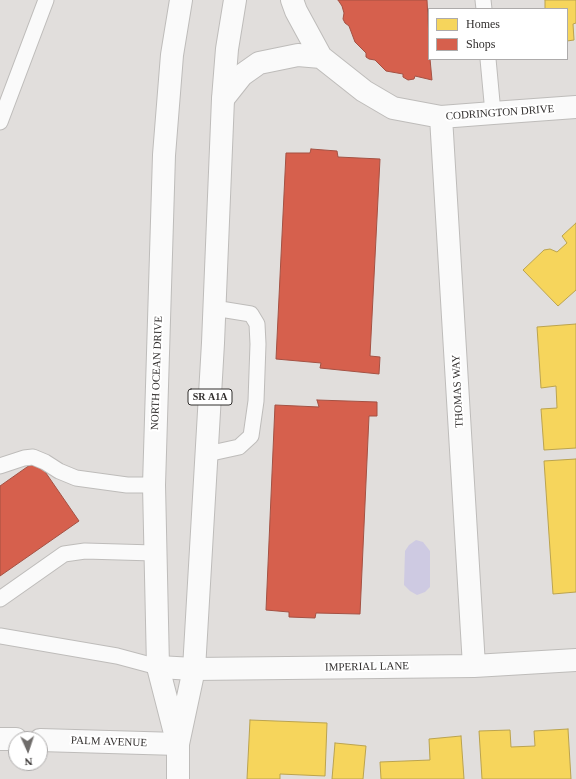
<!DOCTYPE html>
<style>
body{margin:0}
#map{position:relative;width:576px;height:779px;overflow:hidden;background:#e1dedc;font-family:"Times New Roman",serif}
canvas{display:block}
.legend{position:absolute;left:428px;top:8px;width:140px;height:52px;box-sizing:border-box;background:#fff;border:1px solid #adabab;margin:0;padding:5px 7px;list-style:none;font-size:12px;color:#312e2d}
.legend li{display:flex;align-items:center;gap:8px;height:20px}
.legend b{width:20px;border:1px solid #adabab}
.north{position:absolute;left:8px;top:731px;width:40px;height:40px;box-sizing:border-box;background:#fff;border:1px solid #adabab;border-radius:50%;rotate:177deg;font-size:11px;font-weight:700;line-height:16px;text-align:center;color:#312e2d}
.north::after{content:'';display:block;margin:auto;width:14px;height:18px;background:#6f6c6a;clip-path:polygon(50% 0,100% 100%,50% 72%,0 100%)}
</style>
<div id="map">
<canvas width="576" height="779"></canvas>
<ul class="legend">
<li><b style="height:11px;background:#f6d55c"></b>Homes</li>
<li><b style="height:11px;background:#d6604d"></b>Shops</li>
</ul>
<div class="north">N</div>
</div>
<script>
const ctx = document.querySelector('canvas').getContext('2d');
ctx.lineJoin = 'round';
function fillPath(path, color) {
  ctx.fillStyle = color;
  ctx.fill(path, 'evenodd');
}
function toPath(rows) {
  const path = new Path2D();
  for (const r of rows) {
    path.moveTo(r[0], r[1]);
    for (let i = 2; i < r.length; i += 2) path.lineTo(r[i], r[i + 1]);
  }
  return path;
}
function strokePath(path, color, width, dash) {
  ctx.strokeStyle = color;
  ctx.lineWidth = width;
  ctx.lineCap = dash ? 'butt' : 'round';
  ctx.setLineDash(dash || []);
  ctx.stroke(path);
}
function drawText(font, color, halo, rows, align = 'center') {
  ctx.font = font + ' "Times New Roman",serif';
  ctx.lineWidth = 4;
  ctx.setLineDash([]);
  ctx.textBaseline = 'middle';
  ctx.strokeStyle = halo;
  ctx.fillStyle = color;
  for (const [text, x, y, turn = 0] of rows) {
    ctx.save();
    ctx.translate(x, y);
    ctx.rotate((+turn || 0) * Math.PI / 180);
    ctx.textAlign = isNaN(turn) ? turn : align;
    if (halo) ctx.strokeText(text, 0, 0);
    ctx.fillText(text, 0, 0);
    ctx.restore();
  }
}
fillPath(toPath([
 [416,540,423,542,430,551,430,587,425,592,417,595,410,591,404,585,405,551,409,545]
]), '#cecae2');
const homes = toPath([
 [545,0,576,0,576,23,573,24,574,40,567,41,567,9,545,9,545,0],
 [576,223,576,290,558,306,523,270,544,250,550,249,557,252,567,243,562,236,576,223],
 [576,324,576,448,544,450,541,409,557,408,556,386,541,388,537,327,576,324],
 [576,459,576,592,553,594,544,461,576,459],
 [250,720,327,723,325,776,280,774,280,779,247,779,250,720],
 [568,729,571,779,482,779,479,731,510,730,511,747,535,746,534,731,568,729],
 [461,736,464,779,381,779,380,762,430,760,429,739,461,736],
 [335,743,366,746,363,779,332,779,335,743]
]);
fillPath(homes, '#f6d55c');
strokePath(homes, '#bba34e', 1);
const shops = toPath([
 [338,0,427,0,429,38,429,59,430,59,432,80,415,76,414,79,408,80,403,77,403,74,386,71,375,60,369,59,366,57,366,53,355,42,349,26,345,23,343,19,344,13,342,6,338,0],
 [311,149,337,151,338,157,380,159,370,356,380,357,379,374,320,368,321,363,276,359,286,153,310,153,311,149],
 [317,400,377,402,377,416,369,416,360,614,316,613,315,618,289,617,289,612,266,610,275,405,319,407,317,400],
 [37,460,79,521,0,576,0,486,37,460]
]);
fillPath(shops, '#d6604d');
strokePath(shops, '#a45143', 1);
const lane = toPath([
 [483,0,484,9],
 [488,59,493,113],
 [0,122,46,0],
 [207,454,239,447,251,436,256,401,258,344,257,324,251,314,214,308],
 [0,466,24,458,33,457,45,462,59,471,76,478,127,485,154,485],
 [0,599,64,554,85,551,154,553],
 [0,636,117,656,158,667]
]);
const street = toPath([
 [292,0,296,11,321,57,364,91,393,108,441,117,493,113,576,107],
 [223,99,242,75,259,63,298,55,321,57],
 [441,117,474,666],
 [158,667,194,669,474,666,576,660],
 [0,739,16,739],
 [40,740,178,744]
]);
const primary = toPath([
 [177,741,158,667,154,485,164,155,172,55,181,0],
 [178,779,178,744,194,669,213,343,223,99,227,49,235,0]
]);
strokePath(lane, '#bebcba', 17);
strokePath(street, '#bebcba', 24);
strokePath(primary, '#bebcba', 24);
strokePath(lane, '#fafafa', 15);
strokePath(street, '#fafafa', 22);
strokePath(primary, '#fafafa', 22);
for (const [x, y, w] of [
 [210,397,44]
]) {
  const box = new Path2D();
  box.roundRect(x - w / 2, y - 8, w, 16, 3);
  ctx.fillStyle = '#fff';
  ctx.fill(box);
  strokePath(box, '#312e2d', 1);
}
drawText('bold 10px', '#312e2d', null, [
 ["SR A1A",210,397]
]);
drawText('11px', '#312e2d', '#fff', [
 ["CODRINGTON DRIVE",500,113,-4],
 ["NORTH OCEAN DRIVE",157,373,-88],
 ["THOMAS WAY",458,391,-93],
 ["IMPERIAL LANE",367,667,-1],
 ["PALM AVENUE",109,742,2]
]);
</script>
